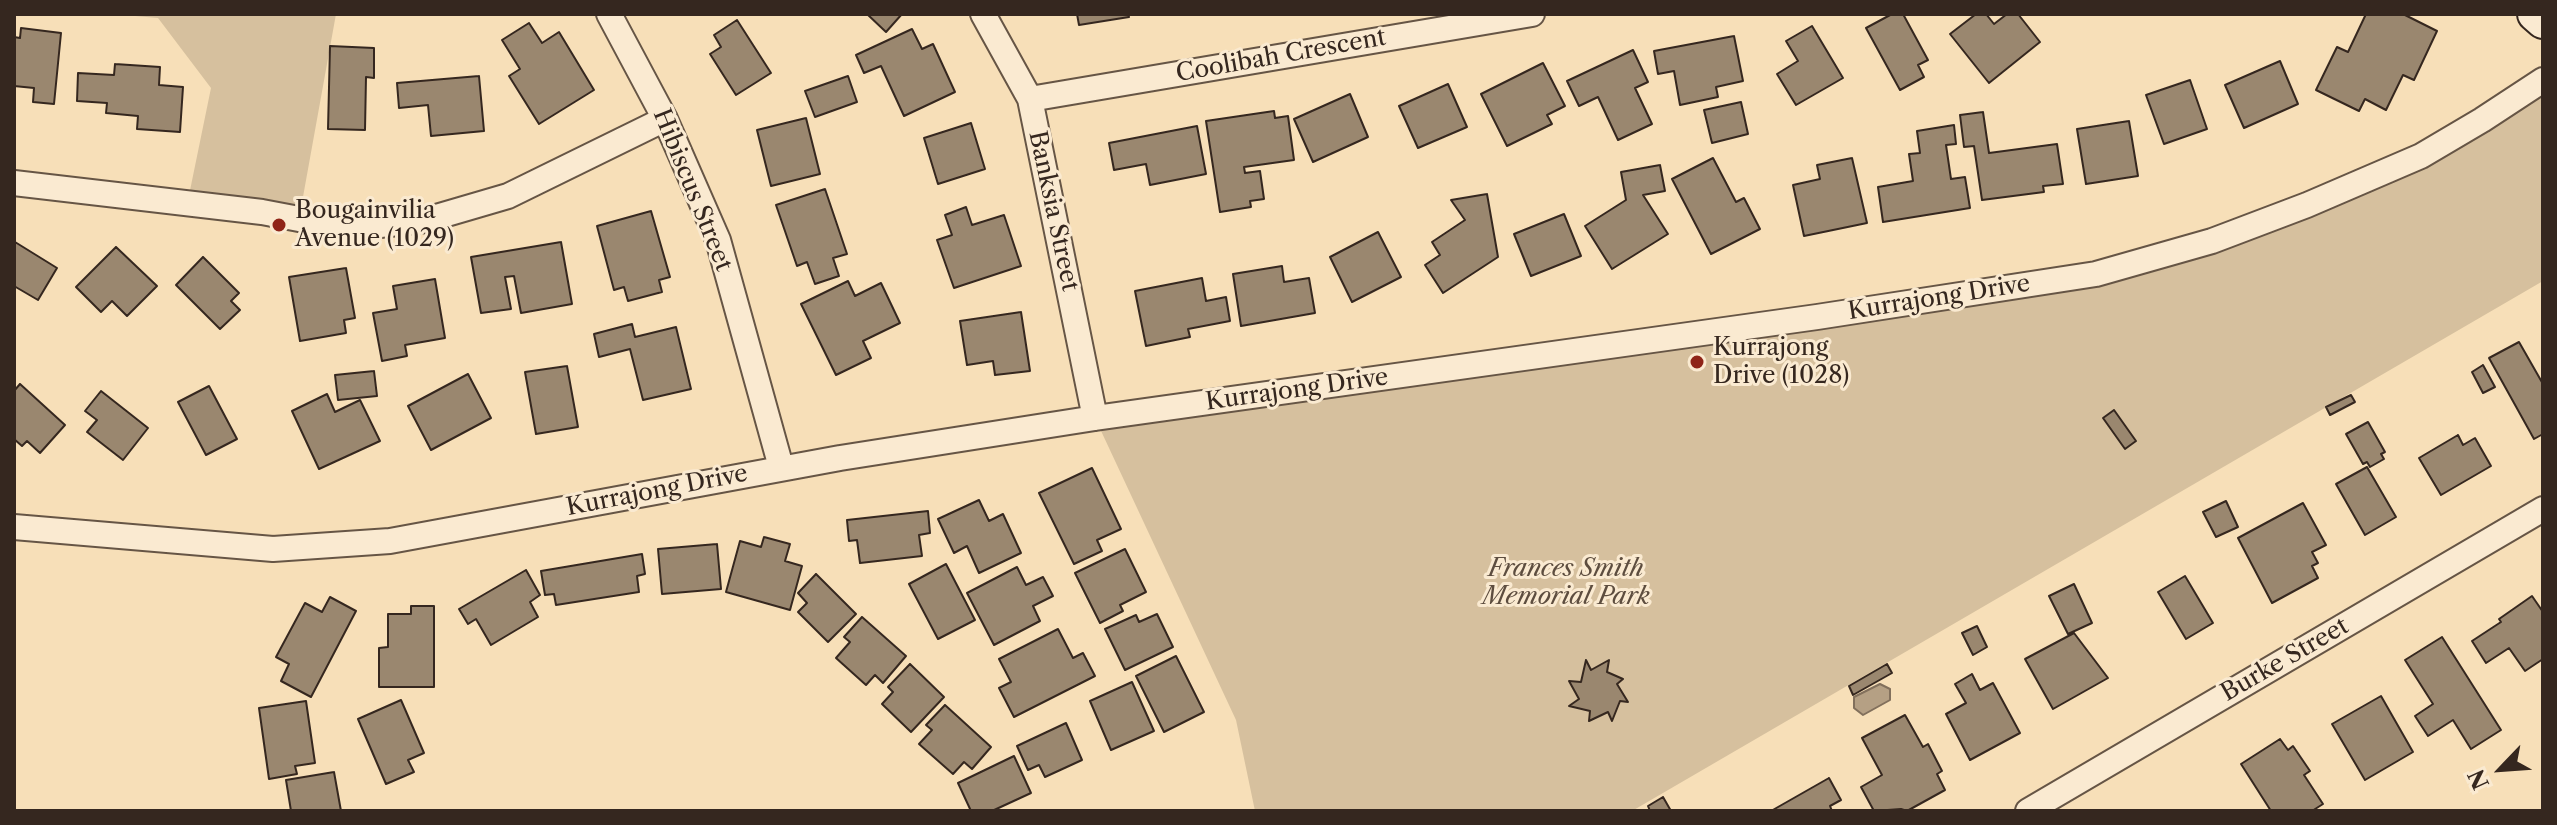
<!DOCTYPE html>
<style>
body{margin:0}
#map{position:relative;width:2557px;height:825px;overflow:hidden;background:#f7dfb8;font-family:"Libre Caslon Text",serif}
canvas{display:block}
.frame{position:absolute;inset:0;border:16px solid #35271f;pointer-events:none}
.north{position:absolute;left:2461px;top:729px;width:80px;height:80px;-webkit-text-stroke:6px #faead1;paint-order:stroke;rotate:245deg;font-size:22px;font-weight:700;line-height:32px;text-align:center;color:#35271f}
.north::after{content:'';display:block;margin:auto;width:28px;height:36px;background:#35271f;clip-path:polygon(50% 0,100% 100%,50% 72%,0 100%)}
</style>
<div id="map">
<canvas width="2557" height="825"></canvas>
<div class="frame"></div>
<div class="north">N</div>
</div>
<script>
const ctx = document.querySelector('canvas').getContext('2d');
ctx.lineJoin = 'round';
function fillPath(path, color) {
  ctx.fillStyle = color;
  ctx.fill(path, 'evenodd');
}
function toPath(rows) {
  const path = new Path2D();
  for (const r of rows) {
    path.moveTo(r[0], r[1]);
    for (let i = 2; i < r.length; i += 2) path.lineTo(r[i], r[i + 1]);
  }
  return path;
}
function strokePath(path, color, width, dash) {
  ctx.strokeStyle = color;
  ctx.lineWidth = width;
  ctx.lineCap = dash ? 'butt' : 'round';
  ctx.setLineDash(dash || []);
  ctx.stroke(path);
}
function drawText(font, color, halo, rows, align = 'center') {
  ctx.font = font + ' "Libre Caslon Text",serif';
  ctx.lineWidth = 6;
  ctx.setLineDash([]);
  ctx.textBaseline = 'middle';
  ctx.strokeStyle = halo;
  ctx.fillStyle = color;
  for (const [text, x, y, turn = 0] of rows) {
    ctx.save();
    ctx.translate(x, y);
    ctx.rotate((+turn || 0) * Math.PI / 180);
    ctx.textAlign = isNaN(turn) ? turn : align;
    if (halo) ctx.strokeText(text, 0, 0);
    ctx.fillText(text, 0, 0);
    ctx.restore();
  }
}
fillPath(toPath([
 [112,14,336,14,299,219,187,205,211,88,158,18],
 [2543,80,2543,281,1632,811,1255,811,1236,720,1095,418,2096,274,2307,205]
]), '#d6c09e');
const water = toPath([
 [1880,684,1890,689,1890,700,1863,715,1854,708,1854,697,1880,684]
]);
fillPath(water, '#b5a084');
strokePath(water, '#82705c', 2);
const building = toPath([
 [867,14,902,14,886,32,867,14],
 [1077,14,1128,14,1129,17,1079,25,1077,14],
 [1892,14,1903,14,1928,60,1918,65,1924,77,1900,90,1866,28,1892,14],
 [1976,14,1986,14,1994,24,2007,14,2018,14,2040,42,1989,83,1950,34,1976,14],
 [2366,14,2403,14,2437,31,2414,80,2403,75,2386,110,2365,99,2359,111,2316,90,2337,47,2348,52,2366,14],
 [737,20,771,73,736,95,710,54,721,47,714,35,737,20],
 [529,23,542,43,559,32,594,90,539,124,509,76,520,69,502,40,529,23],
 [1812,26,1843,78,1796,105,1777,74,1798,61,1786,41,1812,26],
 [21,28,61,33,54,104,33,102,34,88,14,86,14,37,20,38,21,28],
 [912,29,922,49,933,44,955,92,904,116,881,66,864,73,856,55,912,29],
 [1734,36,1743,81,1716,87,1718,97,1680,105,1674,71,1658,74,1654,51,1734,36],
 [330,46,374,48,374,78,366,77,365,130,328,129,330,46],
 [1633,50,1648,82,1635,88,1652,124,1618,140,1598,97,1579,106,1567,81,1633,50],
 [2280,61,2298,104,2244,128,2225,85,2280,61],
 [1543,63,1565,106,1547,115,1552,124,1507,146,1481,94,1543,63],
 [115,64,160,67,159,85,183,87,180,132,137,129,138,116,106,113,107,103,77,101,78,73,114,75,115,64],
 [479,76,484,131,431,136,428,105,399,108,397,83,479,76],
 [848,76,857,102,815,117,805,91,848,76],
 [2190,80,2207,129,2164,144,2146,95,2190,80],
 [1448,84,1467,127,1418,148,1399,106,1448,84],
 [1350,94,1368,137,1313,162,1294,119,1350,94],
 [1741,102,1748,134,1712,143,1704,110,1741,102],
 [1274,111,1275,118,1288,116,1294,160,1244,167,1245,173,1260,171,1264,199,1250,201,1251,207,1220,212,1206,121,1274,111],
 [1983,112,1989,153,2057,144,2063,184,2043,186,2044,192,1982,200,1974,146,1964,147,1960,115,1983,112],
 [806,118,820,174,771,186,757,130,806,118],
 [2129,121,2138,176,2086,184,2077,129,2129,121],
 [971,123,985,169,938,184,924,138,971,123],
 [1954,125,1956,144,1946,145,1951,179,1965,177,1970,208,1883,222,1878,187,1913,181,1909,154,1920,153,1917,131,1954,125],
 [1197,126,1206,174,1150,185,1146,164,1114,170,1109,143,1197,126],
 [1713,158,1736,202,1744,198,1760,229,1711,254,1672,179,1713,158],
 [1852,158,1867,223,1804,236,1793,185,1820,179,1817,165,1852,158],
 [1660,165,1665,191,1643,195,1668,234,1612,269,1585,226,1626,200,1621,172,1660,165],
 [825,189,847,254,833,258,839,276,815,284,807,262,797,266,776,205,825,189],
 [1487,194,1498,257,1443,293,1425,265,1440,255,1432,242,1465,220,1451,200,1487,194],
 [966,207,972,225,1004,215,1021,266,954,288,937,240,952,235,945,215,966,207],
 [651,211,670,277,659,280,662,292,628,301,624,287,614,290,597,226,651,211],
 [1564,214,1581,256,1531,276,1514,234,1564,214],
 [1378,232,1401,277,1352,302,1330,257,1378,232],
 [15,242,57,268,38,300,14,286,15,242],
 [561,242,572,304,521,313,514,276,505,277,511,309,481,313,471,257,561,242],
 [116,247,157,286,127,316,112,301,101,312,76,287,116,247],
 [203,257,239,293,231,301,240,310,220,329,176,285,203,257],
 [1282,266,1284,282,1309,278,1315,313,1241,326,1233,274,1282,266],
 [346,268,355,318,344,320,346,333,300,341,289,277,346,268],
 [1202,278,1206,301,1226,297,1230,321,1188,329,1190,337,1146,346,1135,291,1202,278],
 [435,279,445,338,405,345,407,356,382,361,373,313,397,309,393,286,435,279],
 [848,281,855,296,881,283,900,323,863,341,871,358,836,375,801,304,848,281],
 [1021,312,1030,371,995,375,993,361,967,365,960,321,1021,312],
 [632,324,635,337,676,327,691,389,643,400,630,349,599,357,594,334,632,324],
 [2519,342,2543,384,2543,434,2534,439,2489,358,2519,342],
 [2483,365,2495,387,2483,393,2472,372,2483,365],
 [567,366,578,427,536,434,525,372,567,366],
 [374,371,377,396,338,400,335,375,374,371],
 [468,374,491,418,431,450,408,406,468,374],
 [20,384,65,425,40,453,27,441,22,446,14,439,14,391,20,384],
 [209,386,237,439,206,455,178,402,209,386],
 [101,391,148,428,123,460,87,432,97,420,85,411,101,391],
 [327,394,335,412,360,400,380,441,319,469,292,411,327,394],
 [2351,395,2355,402,2330,415,2326,407,2351,395],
 [2114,410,2136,441,2125,449,2103,418,2114,410],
 [2368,422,2385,452,2381,454,2384,459,2370,467,2367,462,2363,464,2346,434,2368,422],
 [2458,435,2463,445,2475,438,2491,466,2441,495,2419,458,2458,435],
 [2367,467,2396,517,2365,535,2336,484,2367,467],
 [1092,468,1121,529,1097,540,1102,551,1074,564,1039,493,1092,468],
 [979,500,989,521,1003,514,1021,553,979,573,967,546,954,553,938,519,979,500],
 [2226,501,2238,527,2216,537,2203,512,2226,501],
 [2303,503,2326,545,2312,552,2318,563,2312,566,2318,578,2272,603,2238,538,2303,503],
 [928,511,930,533,919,535,922,556,860,563,857,540,849,541,847,520,928,511],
 [764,537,790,544,785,561,802,566,790,610,726,592,740,541,761,547,764,537],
 [717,544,721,589,662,594,658,549,717,544],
 [1125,549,1146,592,1120,605,1123,611,1100,623,1075,573,1125,549],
 [642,554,645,574,637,576,639,592,556,605,554,594,545,595,541,571,642,554],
 [946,564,975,620,938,639,909,584,946,564],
 [1017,567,1026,585,1043,577,1053,596,1033,606,1040,621,994,645,967,593,1017,567],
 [526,570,540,595,530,602,538,617,491,645,476,619,468,624,459,609,526,570],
 [816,574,856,614,828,642,798,612,807,603,798,593,816,574],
 [2185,576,2213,623,2186,639,2158,592,2185,576],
 [2074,584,2092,623,2068,634,2049,596,2074,584],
 [2532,596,2543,612,2543,659,2525,671,2509,648,2486,663,2472,641,2501,622,2499,619,2532,596],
 [330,597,356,611,311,697,281,681,289,664,276,657,305,603,322,612,330,597],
 [411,606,434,606,434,687,379,687,379,648,388,647,388,614,411,614,411,606],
 [1157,614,1173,647,1125,670,1105,629,1136,615,1139,622,1157,614],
 [862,617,906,656,883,683,875,675,866,685,836,658,850,642,844,637,862,617],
 [1977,626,1987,647,1973,655,1962,633,1977,626],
 [1058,629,1073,658,1083,653,1095,676,1014,717,999,688,1011,682,999,659,1058,629],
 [2074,633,2108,678,2053,709,2025,659,2074,633],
 [2442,637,2501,730,2471,749,2453,720,2428,736,2415,716,2433,704,2405,660,2442,637],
 [1176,656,1204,712,1164,732,1136,676,1176,656],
 [1586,660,1591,670,1609,660,1607,672,1623,679,1617,684,1628,702,1620,701,1612,721,1608,712,1589,721,1590,711,1569,706,1579,699,1569,681,1581,682,1586,660],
 [910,664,944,697,911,732,882,704,893,692,888,687,910,664],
 [1887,664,1892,673,1853,695,1849,686,1887,664],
 [1972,674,1980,690,1993,683,2020,733,1970,760,1946,714,1966,703,1955,684,1972,674],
 [1132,682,1154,731,1111,750,1090,701,1132,682],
 [2381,696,2413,752,2365,780,2332,724,2381,696],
 [401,700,424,753,408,760,414,772,386,784,358,719,401,700],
 [306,701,315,763,295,766,297,774,269,779,259,708,306,701],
 [945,705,991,747,972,769,964,762,953,774,919,744,932,730,926,725,945,705],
 [1905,715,1923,747,1928,744,1942,771,1937,774,1945,790,1907,811,1901,809,1874,811,1861,787,1882,775,1862,738,1905,715],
 [1066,723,1082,760,1045,777,1039,765,1028,770,1017,746,1066,723],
 [2280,739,2288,750,2293,746,2310,771,2304,775,2323,804,2312,811,2271,811,2241,764,2280,739],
 [1014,756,1031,793,992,811,971,811,958,783,1014,756],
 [334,772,341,811,291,811,286,780,334,772],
 [1829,778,1841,800,1830,806,1832,811,1771,811,1829,778],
 [1663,797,1671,811,1650,811,1648,806,1663,797]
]);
fillPath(building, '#9a876f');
strokePath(building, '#35271f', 2);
const minor = toPath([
 [609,14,665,119,718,240,781,467],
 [983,14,1030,99,1095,418],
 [1030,99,1532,14],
 [14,183,262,212,299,219,371,226,426,220,508,196,665,119],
 [14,527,273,549,390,541,840,458,1095,418,1817,317,2096,274,2212,241,2307,205,2421,156,2482,120,2543,80],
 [2028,811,2543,509]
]);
const secondary = toPath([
 [2535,14,2543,21]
]);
strokePath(minor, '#665545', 28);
strokePath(secondary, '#35271f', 38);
strokePath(minor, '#faead1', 24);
strokePath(secondary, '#faead1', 34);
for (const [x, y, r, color] of [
 [279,225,8,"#8f2418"],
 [1697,362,8,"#8f2418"]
]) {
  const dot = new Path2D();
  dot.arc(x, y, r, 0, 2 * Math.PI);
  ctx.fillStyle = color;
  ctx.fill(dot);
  strokePath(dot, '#faead1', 3);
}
drawText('24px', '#35271f', '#faead1', [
 ["Coolibah Crescent",1281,56,-10],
 ["Hibiscus Street",692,190,68],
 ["Banksia Street",1053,211,78],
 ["Kurrajong Drive",1939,298,-9],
 ["Kurrajong Drive",1297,390,-8],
 ["Kurrajong Drive",657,491,-11],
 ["Burke Street",2285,660,-30]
]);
drawText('24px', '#35271f', '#faead1', [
 ["Bougainvilia",295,211],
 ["Avenue (1029)",295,239],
 ["Kurrajong",1713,348],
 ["Drive (1028)",1713,376]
], 'left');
drawText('italic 24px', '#5d4d3f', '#faead1', [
 ["Frances Smith",1566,569],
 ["Memorial Park",1566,597]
]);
</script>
